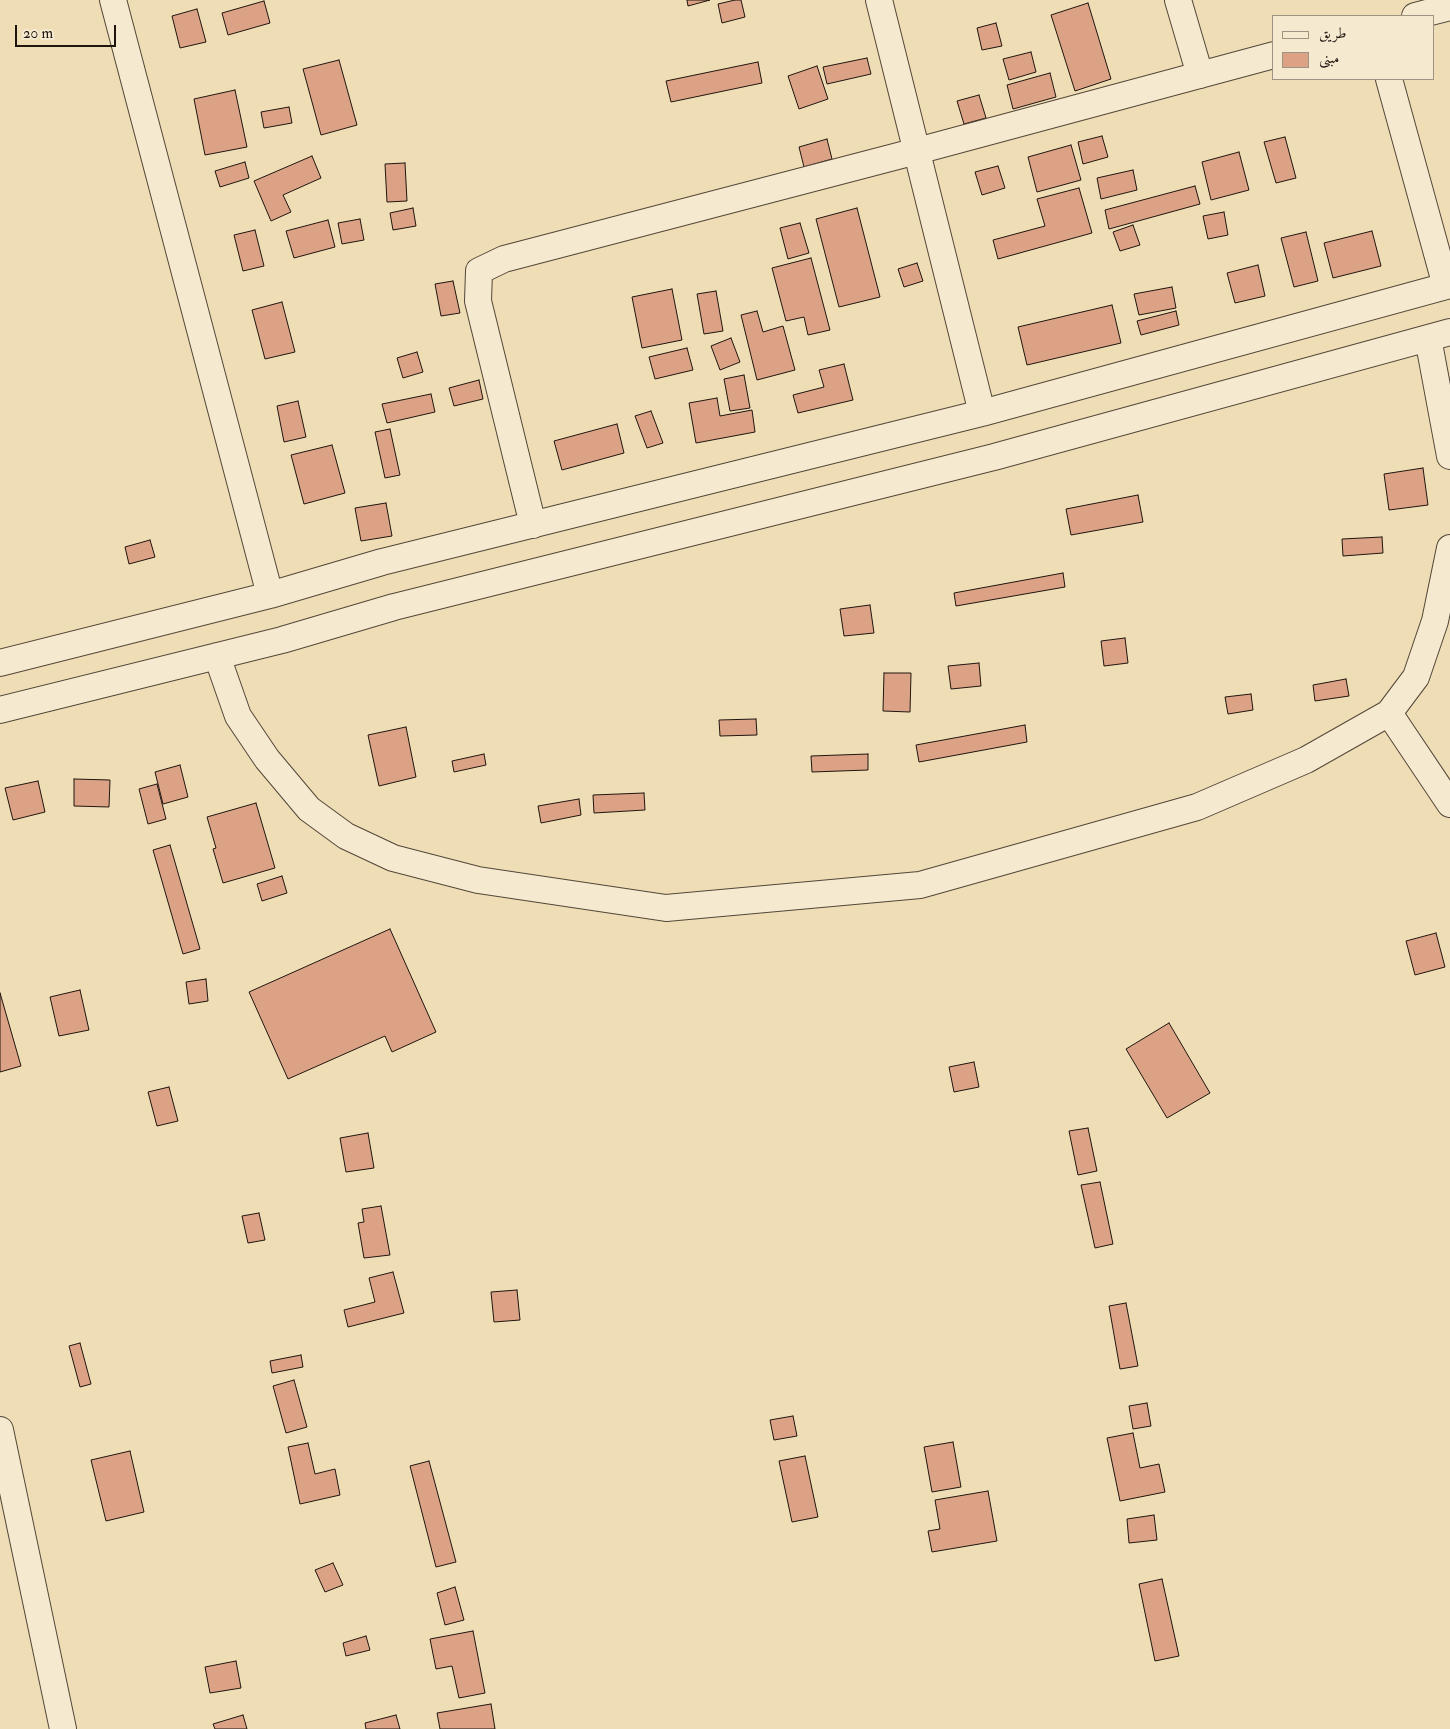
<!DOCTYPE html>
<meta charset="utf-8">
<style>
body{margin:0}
#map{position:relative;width:1450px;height:1729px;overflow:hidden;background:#efddb6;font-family:"IM FELL Double Pica",Amiri,serif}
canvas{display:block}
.legend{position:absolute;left:1272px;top:15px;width:162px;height:65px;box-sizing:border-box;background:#f5e9d0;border:1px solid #9f9483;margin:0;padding:6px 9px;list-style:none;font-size:15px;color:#1f150f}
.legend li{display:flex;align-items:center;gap:10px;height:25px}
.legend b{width:25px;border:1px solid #9f9483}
.scale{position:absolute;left:15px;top:25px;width:101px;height:22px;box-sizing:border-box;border:2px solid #1f150f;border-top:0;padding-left:6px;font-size:15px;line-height:18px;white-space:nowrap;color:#1f150f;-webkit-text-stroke:4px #f5e9d0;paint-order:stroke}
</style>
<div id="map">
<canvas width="1450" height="1729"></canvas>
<ul class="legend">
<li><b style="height:6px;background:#f5e9d0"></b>طريق</li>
<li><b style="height:14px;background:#dca285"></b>مبنى</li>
</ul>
<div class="scale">20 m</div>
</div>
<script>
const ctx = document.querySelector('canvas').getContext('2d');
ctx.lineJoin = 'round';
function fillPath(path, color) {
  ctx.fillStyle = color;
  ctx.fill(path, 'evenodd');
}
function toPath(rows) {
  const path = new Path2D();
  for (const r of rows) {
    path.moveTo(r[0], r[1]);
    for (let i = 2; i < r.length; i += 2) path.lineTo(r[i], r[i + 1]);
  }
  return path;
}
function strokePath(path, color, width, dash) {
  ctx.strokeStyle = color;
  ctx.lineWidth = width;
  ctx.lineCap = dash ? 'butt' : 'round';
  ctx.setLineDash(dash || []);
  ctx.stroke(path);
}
const building = toPath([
 [687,0,710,0,688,6,687,0],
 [735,0,741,0,745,17,722,23,718,4,735,0],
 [264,1,270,23,228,35,222,13,264,1],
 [1088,3,1111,79,1075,91,1051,15,1088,3],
 [197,9,206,42,180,48,172,16,197,9],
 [996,23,1002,46,982,50,977,28,996,23],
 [1031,52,1036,72,1009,80,1003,59,1031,52],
 [867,58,871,74,827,84,823,67,867,58],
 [339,60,357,125,321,135,303,69,339,60],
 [758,62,762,83,671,102,666,81,758,62],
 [817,66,828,99,799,109,788,76,817,66],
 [1050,73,1056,97,1013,109,1007,85,1050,73],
 [235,90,247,147,205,155,194,99,235,90],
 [979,95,986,118,964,124,957,101,979,95],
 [289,107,292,123,264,128,261,112,289,107],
 [1102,136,1108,157,1083,164,1078,142,1102,136],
 [1285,137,1296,178,1276,183,1264,142,1285,137],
 [827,139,832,159,804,167,799,147,827,139],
 [1071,145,1081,180,1037,192,1028,157,1071,145],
 [1239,152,1249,190,1211,200,1202,162,1239,152],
 [312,156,321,178,283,195,291,212,271,221,254,181,312,156],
 [245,162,249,178,220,187,215,171,245,162],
 [405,163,407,201,387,202,385,164,405,163],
 [998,166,1005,188,982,195,975,172,998,166],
 [1133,170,1137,190,1101,199,1097,178,1133,170],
 [1195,186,1200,204,1109,229,1105,210,1195,186],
 [1079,188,1092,233,998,259,993,240,1045,226,1037,199,1079,188],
 [413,208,416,226,393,230,390,213,413,208],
 [857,208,880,297,839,307,816,219,857,208],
 [1224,212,1228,235,1208,239,1203,216,1224,212],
 [360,219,364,240,342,244,338,223,360,219],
 [328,220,335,247,294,258,286,231,328,220],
 [800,223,809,253,788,259,780,228,800,223],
 [1133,225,1140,245,1120,251,1113,232,1133,225],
 [255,230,264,266,243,271,234,235,255,230],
 [1372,231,1381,266,1333,278,1324,243,1372,231],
 [1306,232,1318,281,1294,287,1281,238,1306,232],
 [811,258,830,330,808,335,804,317,786,321,772,268,811,258],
 [917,263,923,281,904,287,898,269,917,263],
 [1258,265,1265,296,1235,303,1227,273,1258,265],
 [453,281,460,313,441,316,435,284,453,281],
 [1172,287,1176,308,1139,315,1134,294,1172,287],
 [672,289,682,340,642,348,632,297,672,289],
 [716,291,723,331,704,334,697,294,716,291],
 [282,302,295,352,265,359,252,310,282,302],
 [1112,305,1121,343,1027,365,1018,327,1112,305],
 [757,311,763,332,783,326,795,370,757,380,741,315,757,311],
 [1176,311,1179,325,1141,335,1137,321,1176,311],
 [731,338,740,362,720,370,711,346,731,338],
 [687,348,693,370,655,379,649,357,687,348],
 [417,352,423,372,403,378,397,358,417,352],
 [844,364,853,400,798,413,793,395,824,387,819,370,844,364],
 [744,375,750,408,730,411,724,379,744,375],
 [479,380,483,399,454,406,449,388,479,380],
 [431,394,435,412,387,423,382,404,431,394],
 [717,398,720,416,752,410,755,432,696,443,689,403,717,398],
 [298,401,306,437,284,442,277,406,298,401],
 [651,411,663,443,647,448,635,416,651,411],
 [617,424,624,453,562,470,554,441,617,424],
 [390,429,400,475,385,478,375,432,390,429],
 [332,445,345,493,304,504,291,455,332,445],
 [1423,468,1428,505,1389,510,1384,474,1423,468],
 [1138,495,1143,522,1071,535,1066,509,1138,495],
 [386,503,392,536,361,541,355,508,386,503],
 [1382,537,1383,553,1343,556,1342,539,1382,537],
 [150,540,155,557,129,564,125,547,150,540],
 [1063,573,1065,587,956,606,954,593,1063,573],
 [870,605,874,633,844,636,840,609,870,605],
 [1125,638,1128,663,1104,666,1101,641,1125,638],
 [979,663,981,686,951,689,948,666,979,663],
 [884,673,911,673,910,712,883,711,884,673],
 [1346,679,1349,696,1315,701,1313,685,1346,679],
 [1251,694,1253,710,1228,714,1225,697,1251,694],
 [756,719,757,735,720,736,719,720,756,719],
 [1025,725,1027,742,919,762,916,745,1025,725],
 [406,727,416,777,379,786,368,735,406,727],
 [484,754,486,765,454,772,452,761,484,754],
 [868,754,868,770,812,772,811,756,868,754],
 [180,765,188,797,163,804,155,772,180,765],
 [74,779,110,780,109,807,74,806,74,779],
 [38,781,45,812,13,820,5,788,38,781],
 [157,784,166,819,148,824,139,789,157,784],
 [644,793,645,810,594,813,593,795,644,793],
 [579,799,581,815,541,823,538,806,579,799],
 [256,803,275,868,223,883,213,849,216,848,207,817,256,803],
 [170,845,200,949,183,954,153,850,170,845],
 [282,876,287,893,262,901,257,884,282,876],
 [390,929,436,1032,392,1052,385,1036,288,1079,249,992,390,929],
 [1436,933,1445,967,1415,975,1406,941,1436,933],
 [206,979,208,1001,189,1004,186,982,206,979],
 [80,990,89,1030,59,1036,50,997,80,990],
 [0,993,21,1066,0,1072,0,993],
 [1169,1023,1210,1093,1167,1118,1126,1049,1169,1023],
 [974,1062,979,1087,954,1092,949,1067,974,1062],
 [169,1087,178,1121,157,1126,148,1092,169,1087],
 [1088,1128,1097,1171,1078,1175,1069,1131,1088,1128],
 [368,1133,374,1168,346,1172,340,1138,368,1133],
 [1100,1182,1113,1244,1095,1248,1081,1185,1100,1182],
 [381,1206,390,1255,364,1258,358,1223,364,1222,362,1209,381,1206],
 [259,1213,265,1240,248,1243,242,1216,259,1213],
 [393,1272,404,1313,348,1327,344,1310,375,1302,369,1278,393,1272],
 [517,1290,520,1320,494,1322,491,1292,517,1290],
 [1126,1303,1138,1366,1120,1369,1109,1306,1126,1303],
 [80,1343,91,1384,80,1387,69,1346,80,1343],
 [301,1355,303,1367,272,1373,270,1361,301,1355],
 [294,1380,307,1427,286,1433,273,1386,294,1380],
 [1147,1403,1151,1426,1133,1429,1129,1406,1147,1403],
 [793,1416,797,1436,774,1440,770,1420,793,1416],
 [1133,1433,1140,1468,1159,1464,1165,1492,1120,1501,1107,1438,1133,1433],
 [953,1442,961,1487,932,1492,924,1447,953,1442],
 [308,1443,315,1474,335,1469,340,1495,300,1504,288,1447,308,1443],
 [130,1451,144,1512,106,1521,91,1460,130,1451],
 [805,1456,818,1517,792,1522,779,1461,805,1456],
 [429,1461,456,1562,436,1567,410,1466,429,1461],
 [988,1491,997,1541,932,1552,928,1531,940,1529,935,1500,988,1491],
 [1154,1515,1157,1540,1129,1543,1127,1519,1154,1515],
 [333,1563,343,1585,325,1592,315,1570,333,1563],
 [1162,1579,1179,1656,1155,1661,1139,1584,1162,1579],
 [455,1587,464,1620,445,1625,437,1593,455,1587],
 [473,1631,485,1693,459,1698,452,1666,436,1669,430,1639,473,1631],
 [366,1636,370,1650,346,1656,343,1643,366,1636],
 [236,1661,241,1688,210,1693,205,1667,236,1661],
 [491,1704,495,1729,440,1729,437,1713,491,1704],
 [243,1715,247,1729,215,1729,213,1724,243,1715],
 [396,1715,400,1729,366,1729,365,1723,396,1715]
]);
fillPath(building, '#dca285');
strokePath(building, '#1f150f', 1);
const street = toPath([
 [113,0,270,595],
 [879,0,982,413],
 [1178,0,1200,75],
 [1415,16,1450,7],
 [1389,79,1446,286],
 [1428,338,1450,456],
 [533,525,478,301,479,271,504,259,917,151,1274,55],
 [217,656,238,716,267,759,309,809,346,836,393,858,478,880,666,908,920,885,1197,807,1306,760,1389,713,1416,677,1435,621,1450,548],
 [0,663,270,595,382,562,982,413,1450,285],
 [0,710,282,640,394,607,994,457,1450,332],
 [1389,713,1450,804],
 [0,1430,63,1729]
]);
strokePath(street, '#534739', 28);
strokePath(street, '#f5e9d0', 26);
</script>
